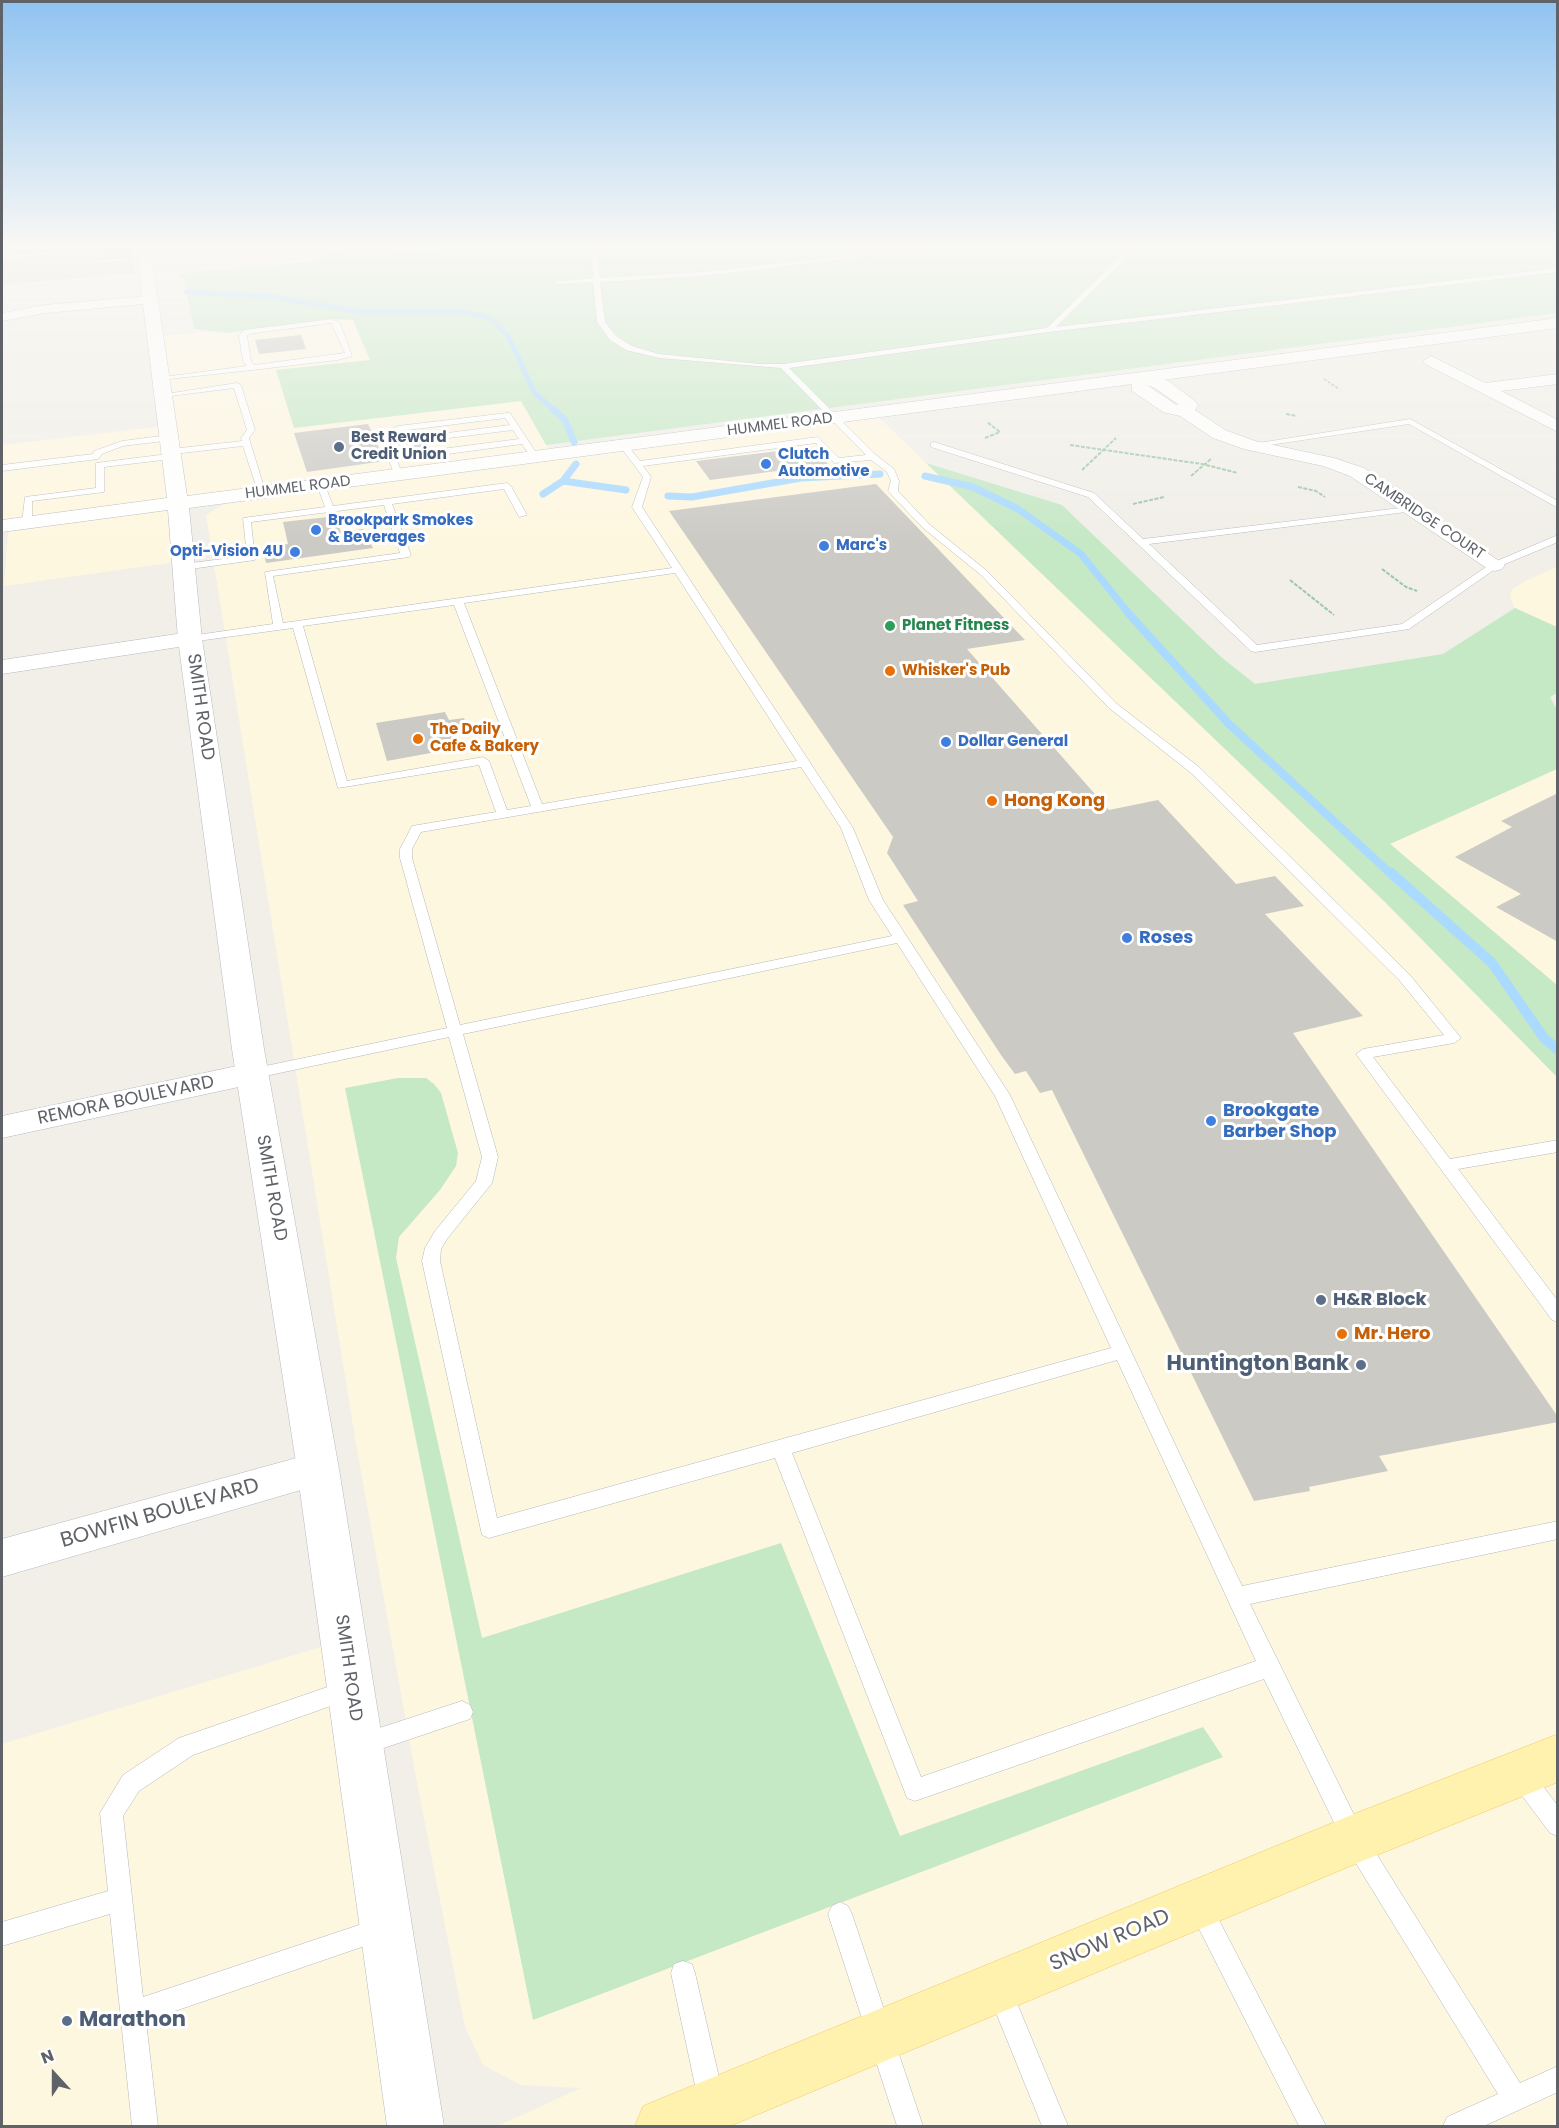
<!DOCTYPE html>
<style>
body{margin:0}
#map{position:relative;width:1559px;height:2128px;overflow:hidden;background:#f1efe8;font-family:Poppins,sans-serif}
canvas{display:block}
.frame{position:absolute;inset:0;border:3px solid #5f6368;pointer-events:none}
.north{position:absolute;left:24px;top:2044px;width:60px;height:60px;-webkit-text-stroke:4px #fff;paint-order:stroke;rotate:339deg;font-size:16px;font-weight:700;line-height:24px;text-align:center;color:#5f6368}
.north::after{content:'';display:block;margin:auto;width:21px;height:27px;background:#5f6368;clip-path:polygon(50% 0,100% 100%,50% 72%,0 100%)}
</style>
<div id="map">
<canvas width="1559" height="2128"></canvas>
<div class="frame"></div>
<div class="north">N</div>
</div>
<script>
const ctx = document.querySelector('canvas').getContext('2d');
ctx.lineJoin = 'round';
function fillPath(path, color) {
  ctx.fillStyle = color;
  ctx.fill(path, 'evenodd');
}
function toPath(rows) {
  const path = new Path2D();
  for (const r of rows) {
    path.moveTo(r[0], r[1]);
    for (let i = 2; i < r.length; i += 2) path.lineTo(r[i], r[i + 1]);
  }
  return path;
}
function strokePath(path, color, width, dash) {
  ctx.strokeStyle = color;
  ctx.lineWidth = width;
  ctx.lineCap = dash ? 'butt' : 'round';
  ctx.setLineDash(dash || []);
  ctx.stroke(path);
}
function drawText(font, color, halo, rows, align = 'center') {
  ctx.font = font + ' Poppins,sans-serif';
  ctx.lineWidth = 6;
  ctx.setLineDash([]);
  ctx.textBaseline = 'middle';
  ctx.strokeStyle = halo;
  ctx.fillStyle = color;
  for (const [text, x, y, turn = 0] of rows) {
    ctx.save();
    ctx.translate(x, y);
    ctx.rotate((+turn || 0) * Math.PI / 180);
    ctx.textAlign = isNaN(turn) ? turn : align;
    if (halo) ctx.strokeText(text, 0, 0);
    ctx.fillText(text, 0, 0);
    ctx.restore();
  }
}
fillPath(toPath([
 [329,319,353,320,371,360,276,370,294,428,521,401,551,452,168,501,176,562,4,586,9,522,2,523,2,445,173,425,161,336],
 [876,415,1385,902,1557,1077,1557,2126,498,2126,581,2088,521,2085,483,2065,465,2027,419,1793,356,1444,206,515,226,503],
 [1557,567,1557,627,1515,608,1510,597,1512,590,1525,581],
 [1557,769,1557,995,1390,843],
 [327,1645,393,2126,2,2126,2,1744]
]), '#fef7e0');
fillPath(toPath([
 [65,247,132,247,135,273,2,285,2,252]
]), '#e1ded6');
fillPath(toPath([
 [467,247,1557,247,1558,313,546,445,521,401,294,428,276,370,370,360,353,320,329,319,227,333,194,329,184,278,179,276,183,273,308,262,333,253,371,256],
 [926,463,1062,505,1221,657,1255,684,1443,654,1515,608,1557,627,1557,693,1550,697,1557,710,1557,769,1390,844,1557,985,1557,1077,1385,902],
 [398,1078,426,1078,434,1084,441,1093,458,1153,456,1166,440,1190,399,1237,396,1258,482,1638,781,1543,900,1836,1203,1727,1223,1757,533,2020,345,1088]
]), '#c5e8c5');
strokePath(toPath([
 [186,292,274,297,359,312,464,312,490,318,508,336,534,392,554,410]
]), '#aadaff', 5);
strokePath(toPath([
 [553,409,565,420,574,442],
 [576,464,563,481,626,490],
 [925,476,973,487,1018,509,1081,554,1130,615],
 [543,494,563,481],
 [668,496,692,497,801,478,880,474]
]), '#aadaff', 7);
strokePath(toPath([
 [1129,614,1229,724,1391,874]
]), '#aadaff', 8);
strokePath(toPath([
 [1390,872,1492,963,1544,1038,1558,1050]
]), '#aadaff', 10);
fillPath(toPath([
 [301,335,306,349,259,354,255,340],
 [368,424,385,461,307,472,294,433],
 [425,438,434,456,414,459,405,441],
 [812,447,828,464,710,480,696,461],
 [876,484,1025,640,967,649,1109,810,1158,800,1236,884,1275,876,1304,906,1265,914,1363,1016,1293,1033,1558,1417,1558,1422,1379,1456,1388,1471,1309,1487,1310,1491,1254,1501,1052,1090,1040,1093,1026,1071,1015,1074,1001,1055,903,905,918,901,887,853,893,837,669,511],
 [336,516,342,537,351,535,350,531,363,529,373,548,266,563,263,547,288,544,283,522],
 [445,712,449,720,464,718,467,726,452,729,458,748,387,761,376,723],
 [1558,793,1558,942,1496,907,1521,894,1455,857,1512,827,1501,821]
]), '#cccac5');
const lane = toPath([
 [103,247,128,247,2,259,2,255,103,247],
 [590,247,596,247,600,278,702,272,926,247,945,247,702,276,600,282,605,322,616,336,632,346,659,354,760,364,783,364,1047,328,1130,247,1137,247,1056,327,1558,268,1558,272,1049,332,789,368,876,455,894,469,899,481,898,491,929,524,987,571,1117,704,1199,767,1410,975,1461,1038,1454,1043,1373,1057,1450,1159,1558,1140,1558,1152,1458,1169,1558,1301,1558,1322,1552,1320,1356,1054,1363,1049,1444,1035,1400,981,1191,773,1109,708,981,575,923,528,888,491,891,481,887,472,871,460,834,463,816,443,643,466,651,477,642,507,853,828,883,900,1010,1095,1242,1586,1558,1521,1558,1539,1250,1604,1362,1831,1520,2083,1558,2066,1558,2092,1484,2126,1443,2126,1447,2117,1498,2094,1346,1847,1264,1679,915,1801,907,1798,904,1790,775,1458,489,1538,482,1535,422,1261,425,1248,435,1231,476,1181,482,1157,449,1037,251,1079,243,1074,251,1069,447,1028,400,858,400,849,412,826,496,812,479,765,338,788,293,628,190,642,185,639,190,636,273,624,265,572,400,553,384,505,251,522,255,560,183,570,178,567,183,564,247,556,243,518,325,507,317,485,321,482,325,485,333,506,507,483,511,486,527,515,519,517,504,489,392,504,411,555,409,557,273,576,283,623,672,568,632,507,643,477,619,445,620,443,626,443,640,461,818,437,839,458,866,455,781,368,659,358,626,350,610,340,597,322,593,282,557,284,554,282,593,278,590,247],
 [675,573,797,761,542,804,464,603,675,573],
 [454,605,531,806,507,810,489,761,483,757,347,781,303,626,454,605],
 [801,767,841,828,869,900,892,936,460,1025,412,858,412,849,421,832,801,767],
 [897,943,995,1096,1111,1348,497,1518,440,1261,441,1249,447,1239,492,1183,498,1157,463,1034,897,943],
 [1117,1360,1256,1661,921,1777,792,1453,1117,1360],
 [146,256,144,259,96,263,93,261,146,256],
 [332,319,340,323,352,356,338,360,252,370,160,380,156,378,247,366,243,361,239,336,244,330,332,319],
 [331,323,345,353,254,365,251,361,247,336,249,334,331,323],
 [237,383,241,385,255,430,249,438,266,494,258,492,243,446,174,454,174,458,171,459,104,467,104,492,32,501,32,523,27,526,22,523,25,497,96,488,96,463,168,454,168,450,171,449,242,441,241,438,247,430,234,388,163,397,159,395,237,383],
 [507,413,510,413,539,457,538,459,532,459,522,444,433,456,429,453,433,450,519,439,513,430,392,445,396,455,412,452,416,455,397,460,402,474,398,477,394,474,383,443,387,431,398,426,507,413],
 [505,418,510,425,392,440,394,434,400,431,505,418],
 [1410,419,1558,501,1558,508,1409,424,1250,448,1246,445,1410,419],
 [169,435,173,438,172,440,123,446,102,454,98,459,2,471,2,465,93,454,94,451,122,441,169,435],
 [934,442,1094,493,1143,539,1417,506,1419,508,1414,511,1149,544,1257,645,1402,624,1492,563,1558,535,1558,542,1498,567,1409,629,1255,652,1251,651,1088,497,931,447,931,443,934,442],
 [345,1681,353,1684,356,1691,353,1698,193,1755,139,1791,123,1816,143,1997,380,1918,388,1922,392,1930,388,1938,146,2021,158,2126,132,2126,110,1914,2,1946,2,1922,108,1891,100,1813,123,1775,179,1738,345,1681],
 [462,1701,470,1705,473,1712,470,1719,363,1755,355,1752,352,1744,355,1736,462,1701],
 [1522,1766,1530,1769,1558,1806,1558,1836,1550,1833,1514,1785,1511,1777,1514,1769,1522,1766],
 [1200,1895,1208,1899,1326,2126,1299,2126,1192,1915,1188,1907,1192,1899,1200,1895],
 [840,1902,848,1906,852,1914,923,2126,897,2126,828,1914,832,1906,840,1902],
 [683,1961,692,1964,695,1973,724,2099,720,2108,711,2112,702,2108,698,2099,671,1973,674,1964,683,1961],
 [1000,1981,1009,1984,1068,2126,1042,2126,988,1993,991,1984,1000,1981]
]);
const street = toPath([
 [149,296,154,297,156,300,154,303,45,313,2,321,2,313,45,305,149,296],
 [1431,356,1485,383,1558,374,1558,384,1501,391,1558,420,1558,432,1425,364,1423,361,1431,356],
 [1139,373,1167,380,1195,401,1198,405,1195,410,1225,430,1255,441,1334,458,1364,468,1505,565,1502,569,1495,571,1488,569,1350,476,1323,466,1244,449,1213,438,1180,416,1163,412,1132,391,1131,378,1139,373],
 [1147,385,1155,388,1179,405,1175,404,1147,385],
 [190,632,198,634,201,639,198,644,2,674,2,660,190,632],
 [251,1063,262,1066,267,1074,262,1082,2,1138,2,1116,251,1063],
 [318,1452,332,1457,338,1469,332,1481,2,1577,2,1539,318,1452]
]);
const secondary = toPath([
 [136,247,150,247,187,496,1558,318,1558,328,189,508,202,639,264,1049,339,1469,444,2126,387,2126,297,1469,232,1049,178,639,168,510,2,532,2,520,167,498,136,247]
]);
const primary = toPath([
 [1558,1734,1558,1782,1360,1862,730,2126,635,2126,643,2106,1354,1814,1558,1734]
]);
strokePath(lane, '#b5b8bc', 1);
strokePath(street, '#b5b8bc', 1);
strokePath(secondary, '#b6babf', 1);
strokePath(primary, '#f2c960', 1);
strokePath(toPath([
 [1324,379,1339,389]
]), '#9cc7a9', 1.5, [3, 1.5]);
strokePath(toPath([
 [1286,414,1297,416],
 [985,438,1000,432,987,422],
 [1070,445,1202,464,1238,473],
 [1082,470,1116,438],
 [1191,476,1212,458],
 [1298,487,1316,491,1325,497],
 [1133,504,1164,497],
 [1382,569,1406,587,1417,591],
 [1290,580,1334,615]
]), '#9cc7a9', 2, [4, 1.5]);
fillPath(lane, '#fff');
fillPath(street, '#fff');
fillPath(secondary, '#fff');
fillPath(primary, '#fff2af');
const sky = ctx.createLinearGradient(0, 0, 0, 545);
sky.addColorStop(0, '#8fc3f1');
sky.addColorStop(0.45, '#f9f8f5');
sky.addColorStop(1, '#f9f8f500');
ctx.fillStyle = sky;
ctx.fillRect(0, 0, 1559, 545);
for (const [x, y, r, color] of [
 [339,447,6,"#5c6f8a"],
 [766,464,6,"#3f7fe0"],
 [316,530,6,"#3f7fe0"],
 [824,546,6,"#3f7fe0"],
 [295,552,6,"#3f7fe0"],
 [890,626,6,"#2e9e5b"],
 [890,671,6,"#e8710a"],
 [418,739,6,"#e8710a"],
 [946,742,6,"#3f7fe0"],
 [992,801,6,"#e8710a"],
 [1127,938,6,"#3f7fe0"],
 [1211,1121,6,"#3f7fe0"],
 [1321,1300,6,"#5c6f8a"],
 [1342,1334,6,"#e8710a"],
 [1361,1365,6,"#5c6f8a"],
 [67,2021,6,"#5c6f8a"]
]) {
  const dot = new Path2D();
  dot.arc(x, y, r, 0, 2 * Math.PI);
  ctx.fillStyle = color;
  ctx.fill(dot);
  strokePath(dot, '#fff', 2);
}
drawText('15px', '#5f6368', '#fff', [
 ["HUMMEL ROAD",780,425,-7],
 ["HUMMEL ROAD",298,488,-7],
 ["CAMBRIDGE COURT",1424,517,34]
]);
drawText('bold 15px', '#4e5e75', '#fff', [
 ["Best Reward",351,438],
 ["Credit Union",351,455]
], 'left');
drawText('bold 15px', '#366cbe', '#fff', [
 ["Clutch",778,455],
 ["Automotive",778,472],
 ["Brookpark Smokes",328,521],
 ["& Beverages",328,538],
 ["Marc's",836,546],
 ["Opti-Vision 4U",283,552,"right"],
 ["Dollar General",958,742]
], 'left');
drawText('bold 15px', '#27864d', '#fff', [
 ["Planet Fitness",902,626]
], 'left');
drawText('bold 15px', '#c56008', '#fff', [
 ["Whisker's Pub",902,671],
 ["The Daily",430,730],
 ["Cafe & Bakery",430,747]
], 'left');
drawText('18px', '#5f6368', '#fff', [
 ["SMITH ROAD",200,707,82],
 ["REMORA BOULEVARD",126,1101,-12],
 ["SMITH ROAD",271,1188,80],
 ["SMITH ROAD",348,1668,82]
]);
drawText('bold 18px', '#c56008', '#fff', [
 ["Hong Kong",1004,801],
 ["Mr. Hero",1354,1334]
], 'left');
drawText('bold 18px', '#366cbe', '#fff', [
 ["Roses",1139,938],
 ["Brookgate",1223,1111],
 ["Barber Shop",1223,1132]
], 'left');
drawText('bold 18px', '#4e5e75', '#fff', [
 ["H&R Block",1333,1300]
], 'left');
drawText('bold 21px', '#4e5e75', '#fff', [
 ["Huntington Bank",1349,1365],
 ["Marathon",79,2021,"left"]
], 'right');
drawText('21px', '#5f6368', '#fff', [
 ["BOWFIN BOULEVARD",160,1514,-16],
 ["SNOW ROAD",1110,1941,-23]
]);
</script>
